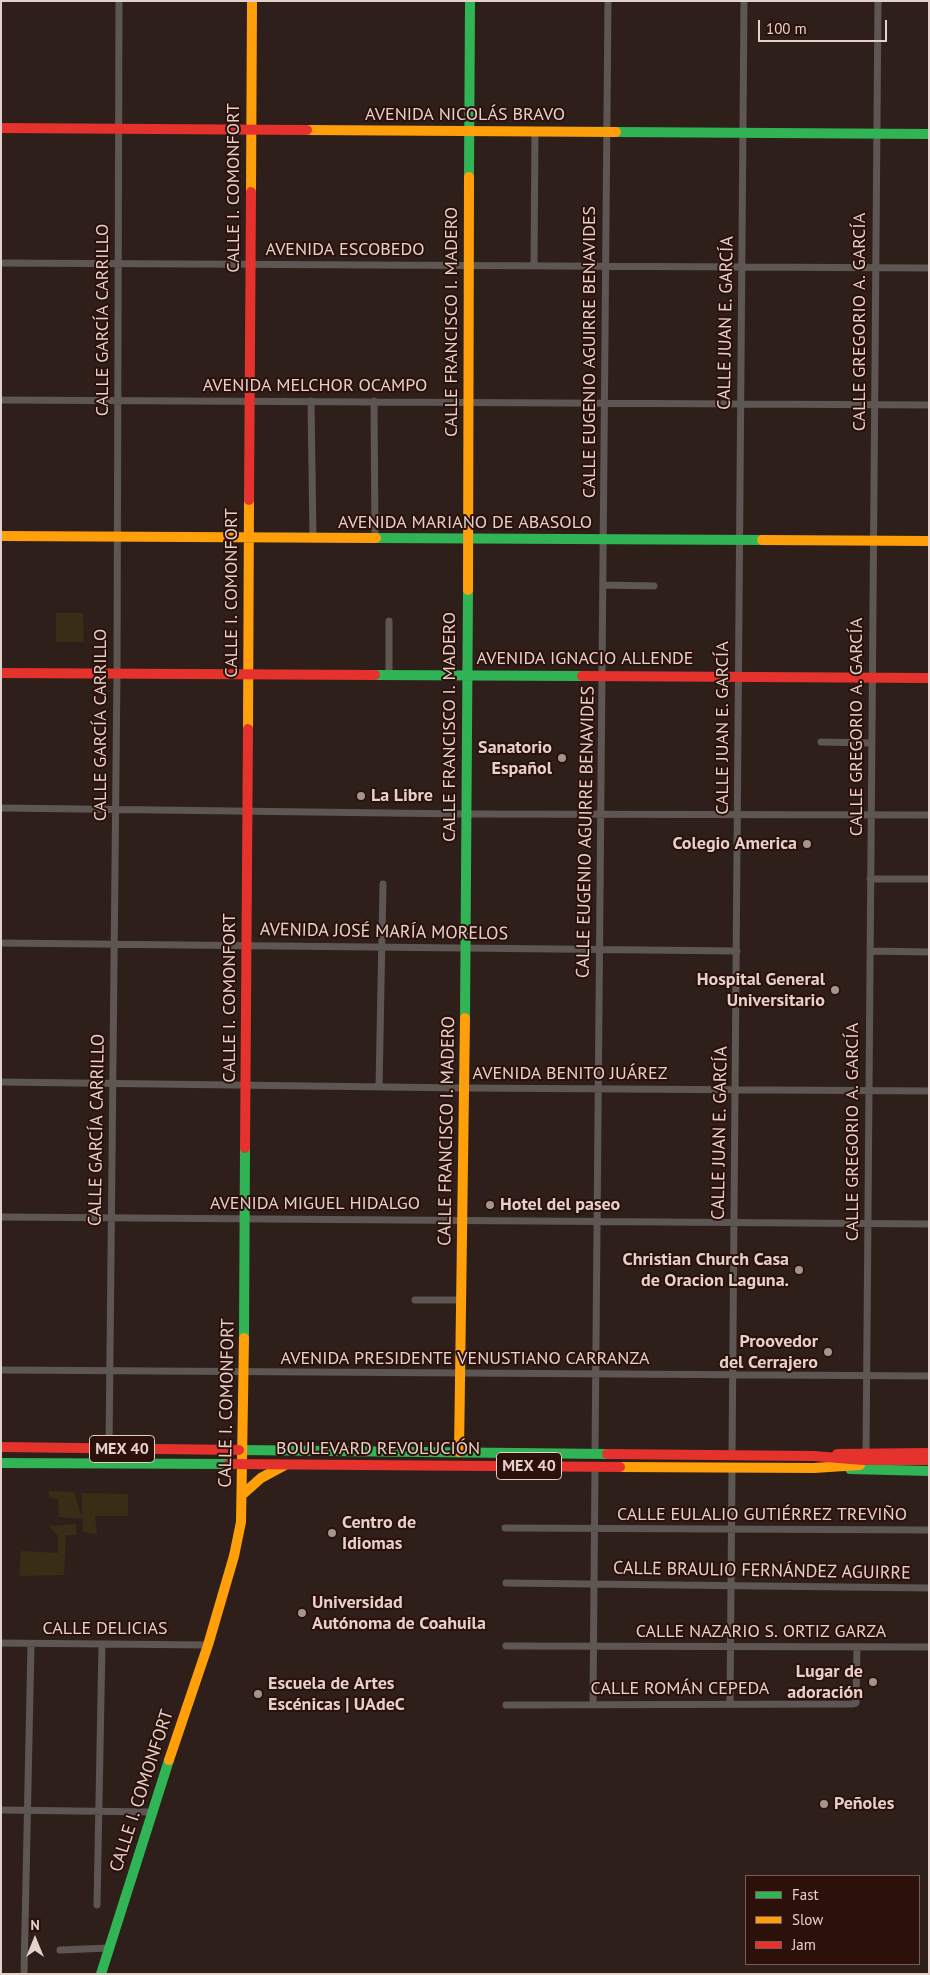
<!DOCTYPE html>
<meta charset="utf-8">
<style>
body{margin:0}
#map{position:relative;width:930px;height:1975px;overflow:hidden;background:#2e1f1b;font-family:"PT Sans",sans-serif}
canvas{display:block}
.frame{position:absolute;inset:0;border:2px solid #e5d1cc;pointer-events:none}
.legend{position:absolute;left:745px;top:1875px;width:175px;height:90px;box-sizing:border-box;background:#2c100a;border:1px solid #765d58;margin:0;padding:6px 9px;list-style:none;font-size:15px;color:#e5d1cc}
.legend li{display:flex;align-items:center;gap:10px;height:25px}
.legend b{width:25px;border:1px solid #765d58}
.north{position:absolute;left:10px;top:1915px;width:50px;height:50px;-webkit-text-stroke:4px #2c100a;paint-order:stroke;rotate:0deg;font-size:14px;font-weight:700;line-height:20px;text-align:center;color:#e5d1cc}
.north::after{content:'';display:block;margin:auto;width:18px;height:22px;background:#e5d1cc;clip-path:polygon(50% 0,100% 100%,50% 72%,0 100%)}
.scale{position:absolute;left:758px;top:20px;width:129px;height:22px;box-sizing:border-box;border:2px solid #e5d1cc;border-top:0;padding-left:6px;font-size:15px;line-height:18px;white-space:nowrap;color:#e5d1cc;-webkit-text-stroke:4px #2c100a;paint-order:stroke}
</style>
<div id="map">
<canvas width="930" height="1975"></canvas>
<div class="frame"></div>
<ul class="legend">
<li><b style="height:6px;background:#30b455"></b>Fast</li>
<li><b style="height:6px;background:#ff9f0a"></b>Slow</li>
<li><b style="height:6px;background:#e5322d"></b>Jam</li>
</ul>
<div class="north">N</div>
<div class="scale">100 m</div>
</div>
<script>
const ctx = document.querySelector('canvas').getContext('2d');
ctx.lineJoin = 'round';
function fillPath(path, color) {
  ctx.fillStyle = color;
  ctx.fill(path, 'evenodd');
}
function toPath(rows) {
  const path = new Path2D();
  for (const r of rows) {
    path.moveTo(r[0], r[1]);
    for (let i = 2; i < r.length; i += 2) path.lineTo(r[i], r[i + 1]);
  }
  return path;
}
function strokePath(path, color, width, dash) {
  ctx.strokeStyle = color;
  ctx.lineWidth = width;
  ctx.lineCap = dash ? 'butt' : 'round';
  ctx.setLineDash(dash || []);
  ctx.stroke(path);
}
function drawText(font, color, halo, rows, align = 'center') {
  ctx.font = font + ' "PT Sans",sans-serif';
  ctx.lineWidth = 4;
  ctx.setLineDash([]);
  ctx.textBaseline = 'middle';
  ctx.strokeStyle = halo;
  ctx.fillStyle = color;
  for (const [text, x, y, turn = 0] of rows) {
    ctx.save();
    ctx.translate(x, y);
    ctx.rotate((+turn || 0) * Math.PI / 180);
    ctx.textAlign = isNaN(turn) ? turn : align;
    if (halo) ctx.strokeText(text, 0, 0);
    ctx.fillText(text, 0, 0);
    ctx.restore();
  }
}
fillPath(toPath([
 [83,613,84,642,56,642,56,613],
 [49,1491,74,1492,82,1517,82,1493,128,1494,128,1516,95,1516,97,1534,83,1532,83,1519,59,1517,58,1499,49,1498],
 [76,1524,77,1535,66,1535,64,1575,19,1576,21,1551,58,1553,58,1536,49,1526]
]), '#382e15');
strokePath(toPath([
 [1,263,929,268],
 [534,266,535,131],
 [1,400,929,405],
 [311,401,313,538],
 [374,401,375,538],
 [604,585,654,586],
 [389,621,389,674],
 [821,742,872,743],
 [1,808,466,814,929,815],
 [870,879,929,879],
 [1,943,737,951],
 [870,951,929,952],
 [1,1082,464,1088,929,1091],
 [379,1087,383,884],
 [1,1217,929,1224],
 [415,1300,461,1300],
 [1,1370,929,1376],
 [109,1449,117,673,119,1],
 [595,1453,608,1],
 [866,1453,878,1],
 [732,1455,744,1],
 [505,1528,929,1530],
 [506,1583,929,1588],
 [1,1643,208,1645],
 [506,1646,929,1647],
 [593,1704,595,1466],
 [730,1704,732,1467],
 [506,1705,852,1704,856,1703,856,1700,857,1647],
 [1,1810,151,1812],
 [97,1905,102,1644],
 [60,1950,109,1948],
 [24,1974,31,1644]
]), '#5d5652', 7);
strokePath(toPath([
 [616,132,929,134],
 [469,177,470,1],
 [376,538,762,540],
 [375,675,582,676],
 [465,1018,468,590],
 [244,1338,245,1148],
 [239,1450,607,1454],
 [1,1463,229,1464],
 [850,1469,929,1471],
 [101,1974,169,1760]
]), '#30b455', 10);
strokePath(toPath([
 [307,130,616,132],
 [251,192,252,1],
 [1,536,376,538],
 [762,540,929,541],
 [468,590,469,177],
 [248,729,249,500],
 [459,1452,465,1018],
 [620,1467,814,1468,860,1465],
 [243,1494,261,1478,285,1465],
 [169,1760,208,1645,234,1556,241,1522,244,1338]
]), '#ff9f0a', 10);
strokePath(toPath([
 [1,128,307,130],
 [249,500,251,192],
 [1,673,375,675],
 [582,676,929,678],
 [245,1148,248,729],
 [1,1447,239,1450],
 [607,1454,814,1456,863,1460,929,1460],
 [837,1454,929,1453],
 [229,1464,620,1467]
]), '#e5322d', 10);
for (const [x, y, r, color] of [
 [562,758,5,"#a5938e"],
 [361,796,5,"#a5938e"],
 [807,844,5,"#a5938e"],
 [835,990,5,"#a5938e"],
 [490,1205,5,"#a5938e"],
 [799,1270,5,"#a5938e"],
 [828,1352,5,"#a5938e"],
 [332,1533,5,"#a5938e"],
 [302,1613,5,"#a5938e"],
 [873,1682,5,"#a5938e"],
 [258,1694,5,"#a5938e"],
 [824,1804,5,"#a5938e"]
]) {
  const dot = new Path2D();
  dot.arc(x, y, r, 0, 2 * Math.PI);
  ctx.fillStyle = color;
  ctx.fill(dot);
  strokePath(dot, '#2c100a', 2);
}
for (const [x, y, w] of [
 [122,1449,65],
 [529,1466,65]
]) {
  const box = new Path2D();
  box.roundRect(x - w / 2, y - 13.5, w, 27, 4);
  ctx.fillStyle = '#2c100a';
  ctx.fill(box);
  strokePath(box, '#e5d1cc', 1);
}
drawText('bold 16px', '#e5d1cc', null, [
 ["MEX 40",122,1449],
 ["MEX 40",529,1466]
]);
drawText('18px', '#e5d1cc', '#2c100a', [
 ["AVENIDA NICOLÁS BRAVO",465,115],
 ["CALLE I. COMONFORT",234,188,-90],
 ["AVENIDA ESCOBEDO",345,250],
 ["CALLE GARCÍA CARRILLO",103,320,-90],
 ["CALLE FRANCISCO I. MADERO",452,322,-90],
 ["CALLE GREGORIO A. GARCÍA",860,322,-90],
 ["CALLE JUAN E. GARCÍA",726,323,-89],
 ["CALLE EUGENIO AGUIRRE BENAVIDES",590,352,-90],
 ["AVENIDA MELCHOR OCAMPO",315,386],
 ["AVENIDA MARIANO DE ABASOLO",465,523],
 ["CALLE I. COMONFORT",232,593,-90],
 ["AVENIDA IGNACIO ALLENDE",585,659],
 ["CALLE GARCÍA CARRILLO",101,725,-90],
 ["CALLE FRANCISCO I. MADERO",450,727,-90],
 ["CALLE GREGORIO A. GARCÍA",857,727,-90],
 ["CALLE JUAN E. GARCÍA",723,728,-90],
 ["CALLE EUGENIO AGUIRRE BENAVIDES",586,832,-89],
 ["AVENIDA JOSÉ MARÍA MORELOS",384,932,1],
 ["CALLE I. COMONFORT",230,998,-90],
 ["AVENIDA BENITO JUÁREZ",570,1074],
 ["CALLE GARCÍA CARRILLO",97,1130,-89],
 ["CALLE FRANCISCO I. MADERO",447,1131,-89],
 ["CALLE GREGORIO A. GARCÍA",853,1132,-90],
 ["CALLE JUAN E. GARCÍA",720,1133,-89],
 ["AVENIDA MIGUEL HIDALGO",315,1204],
 ["AVENIDA PRESIDENTE VENUSTIANO CARRANZA",465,1359],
 ["CALLE I. COMONFORT",227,1403,-89],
 ["BOULEVARD REVOLUCIÓN",378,1449],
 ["CALLE EULALIO GUTIÉRREZ TREVIÑO",762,1515],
 ["CALLE BRAULIO FERNÁNDEZ AGUIRRE",762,1571,1],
 ["CALLE DELICIAS",105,1629],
 ["CALLE NAZARIO S. ORTIZ GARZA",761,1632],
 ["CALLE ROMÁN CEPEDA",680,1689],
 ["CALLE I. COMONFORT",142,1791,-72]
]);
drawText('bold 18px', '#e5d1cc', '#2c100a', [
 ["Sanatorio",552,748],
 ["Español",552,769],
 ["La Libre",371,796,"left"],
 ["Colegio America",797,844],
 ["Hospital General",825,980],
 ["Universitario",825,1001],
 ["Hotel del paseo",500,1205,"left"],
 ["Christian Church Casa",789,1260],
 ["de Oracion Laguna.",789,1281],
 ["Proovedor",818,1342],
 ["del Cerrajero",818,1363],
 ["Centro de",342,1523,"left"],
 ["Idiomas",342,1544,"left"],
 ["Universidad",312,1603,"left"],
 ["Autónoma de Coahuila",312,1624,"left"],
 ["Lugar de",863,1672],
 ["adoración",863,1693],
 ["Escuela de Artes",268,1684,"left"],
 ["Escénicas | UAdeC",268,1705,"left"],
 ["Peñoles",834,1804,"left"]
], 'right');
</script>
